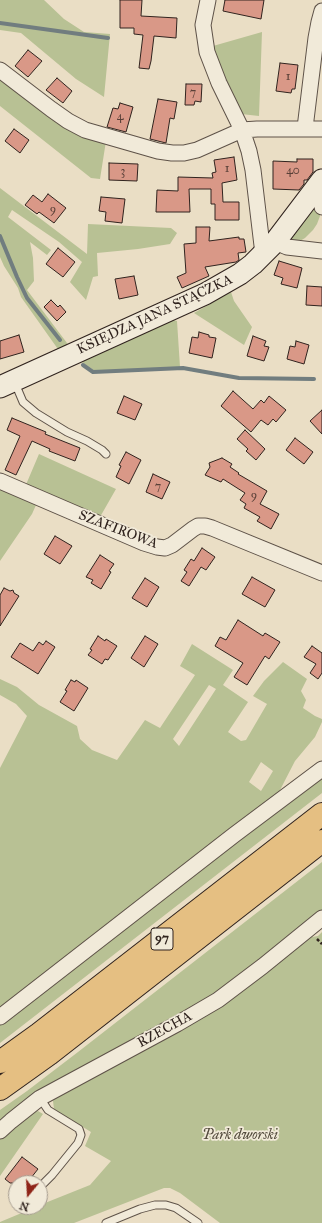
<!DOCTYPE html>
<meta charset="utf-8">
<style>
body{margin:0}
#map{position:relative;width:322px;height:1223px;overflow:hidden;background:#eadec5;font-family:"IM FELL Great Primer",serif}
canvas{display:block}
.north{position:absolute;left:8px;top:1175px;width:40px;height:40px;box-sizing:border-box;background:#f1ead9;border:1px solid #a49a8e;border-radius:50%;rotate:198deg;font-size:11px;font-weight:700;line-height:16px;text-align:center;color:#30231e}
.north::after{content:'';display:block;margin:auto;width:14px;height:18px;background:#8f2418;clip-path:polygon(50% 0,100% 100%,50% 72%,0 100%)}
</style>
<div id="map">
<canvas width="322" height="1223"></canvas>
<div class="north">N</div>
</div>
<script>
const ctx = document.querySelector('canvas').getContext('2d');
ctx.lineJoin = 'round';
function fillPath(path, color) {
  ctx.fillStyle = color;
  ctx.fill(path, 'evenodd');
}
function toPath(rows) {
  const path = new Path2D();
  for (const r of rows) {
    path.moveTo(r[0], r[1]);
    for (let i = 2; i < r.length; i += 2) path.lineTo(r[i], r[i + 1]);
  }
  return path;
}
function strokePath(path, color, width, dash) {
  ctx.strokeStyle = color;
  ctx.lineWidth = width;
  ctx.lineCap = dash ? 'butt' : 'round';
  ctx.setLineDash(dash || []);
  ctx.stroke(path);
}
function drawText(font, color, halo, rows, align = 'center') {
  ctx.font = font + ' "IM FELL Great Primer",serif';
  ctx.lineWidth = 3.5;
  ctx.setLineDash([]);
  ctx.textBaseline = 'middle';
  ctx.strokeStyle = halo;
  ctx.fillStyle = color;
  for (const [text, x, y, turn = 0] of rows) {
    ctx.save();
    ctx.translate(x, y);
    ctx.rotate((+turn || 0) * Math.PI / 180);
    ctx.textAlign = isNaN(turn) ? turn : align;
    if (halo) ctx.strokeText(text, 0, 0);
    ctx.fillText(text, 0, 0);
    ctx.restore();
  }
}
fillPath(toPath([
 [0,0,44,0,64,19,84,32,110,34,104,97,76,79,21,33,0,30],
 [262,32,259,116,241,114,227,88,213,46],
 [0,75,106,141,100,179,91,178,0,106],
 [0,188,87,254,88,224,171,228,177,233,170,244,138,249,97,253,98,276,93,277,86,300,70,282,82,262,59,242,12,210,8,217,51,250,47,255,30,242,33,258,34,281,27,290,70,347,60,352,21,297,18,288,4,266,0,257],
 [316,203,319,207,320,216,317,224,313,230,305,238,300,241,287,241],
 [231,292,234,301,252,327,244,345,194,313],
 [173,320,177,321,180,367,95,371,82,362],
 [39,454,116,489,100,517,25,487],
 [0,489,32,500,36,505,32,514,0,561],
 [192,644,233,670,223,685,248,702,228,732,241,741,246,740,267,704,253,696,264,681,283,662,307,679,301,691,306,700,303,708,315,716,322,719,322,722,315,737,295,761,279,792,222,834,209,847,0,1009,0,768,27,716,16,704,0,695,0,679,17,687,39,705,77,726,80,739,92,750,117,760,145,720,160,728,195,675,180,666],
 [209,685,216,689,179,746,173,739],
 [261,762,273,771,261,791,249,782],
 [322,775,322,793,0,1043,0,1023],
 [322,862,322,911,270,952,207,999,0,1121,0,1110,27,1091,78,1052],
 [322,932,322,1223,220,1223,180,1193,170,1188,164,1188,74,1223,0,1223,0,1222,36,1207,40,1207,40,1205,90,1185,111,1161,85,1146,91,1132,54,1109,53,1101,56,1095,306,938,318,936],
 [38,1111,43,1114,0,1176,0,1139,29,1114]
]), '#b8c194');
strokePath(toPath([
 [0,23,108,38],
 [0,236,17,277,27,298,60,340],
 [83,365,93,372,183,368,239,378,314,379]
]), '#717d7f', 4);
const building = toPath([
 [120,0,142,0,141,16,177,18,176,38,154,36,151,61,149,69,139,68,143,35,134,34,134,28,120,28,120,0],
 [225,0,264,0,261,19,223,11,225,0],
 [28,50,42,61,28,77,15,66,28,50],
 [280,63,298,65,295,89,292,89,291,93,276,91,280,63],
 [57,78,72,91,63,103,46,90,57,78],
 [186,84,202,84,201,102,195,101,194,105,185,105,186,84],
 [158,99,177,102,174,119,170,118,166,143,150,139,158,99],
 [120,103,133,107,126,132,107,127,113,108,118,109,120,103],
 [14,129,29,140,20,153,5,141,14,129],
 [234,157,237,180,222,183,223,202,239,202,239,220,215,220,215,204,211,204,211,189,189,189,190,212,156,212,157,190,178,191,178,177,213,178,212,173,216,172,214,160,234,157],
 [297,159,313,159,313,172,307,180,304,180,304,184,299,190,273,189,273,161,297,162,297,159],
 [109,163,138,164,137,181,109,180,109,163],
 [48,194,66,208,54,223,39,212,37,214,25,205,33,195,42,202,48,194],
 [101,197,125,199,122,223,105,221,106,212,99,211,101,197],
 [196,227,210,227,209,241,239,237,239,239,244,239,246,252,238,253,239,260,236,262,205,267,209,276,182,288,177,277,186,273,184,244,196,243,196,227],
 [58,248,75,262,63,277,46,264,58,248],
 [279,261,302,268,297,288,281,284,283,278,274,275,279,261],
 [134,276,138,295,119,299,115,279,134,276],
 [307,286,322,287,322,306,306,305,307,286],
 [51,300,58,307,60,305,66,312,57,321,44,307,51,300],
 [199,332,209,335,209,337,216,338,212,358,189,353,192,337,198,338,199,332],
 [19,335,24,352,0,359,0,341,19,335],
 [253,336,266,341,264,346,269,347,264,361,247,356,253,336],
 [296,341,309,345,304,364,287,359,290,346,295,347,296,341],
 [233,391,253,409,261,400,264,403,269,396,286,410,276,422,273,419,268,425,261,420,251,432,221,406,233,391],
 [124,396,142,404,135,420,117,413,124,396],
 [322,410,322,434,310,421,322,410],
 [12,418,46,432,45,434,80,448,75,461,49,451,50,449,32,441,16,475,5,470,20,436,7,430,12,418],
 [245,430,265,449,256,460,246,451,248,449,237,439,245,430],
 [295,438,313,452,304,464,286,450,295,438],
 [126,452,141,460,129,484,116,477,121,466,119,465,126,452],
 [222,458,232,464,230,467,239,473,238,474,267,491,260,504,279,514,271,529,257,521,260,517,244,508,246,504,240,500,245,493,223,479,221,482,205,475,210,467,209,463,222,458],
 [153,474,170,482,162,499,146,492,153,474],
 [55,536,72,546,60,564,44,554,55,536],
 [202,548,215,557,206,570,201,567,189,586,181,581,187,572,184,570,191,559,194,561,202,548],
 [100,555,114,564,109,571,111,572,101,589,91,583,93,580,86,577,100,555],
 [252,577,275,590,265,607,242,594,252,577],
 [145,578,159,587,147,607,132,598,145,578],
 [4,588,10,591,13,590,14,593,19,596,0,626,0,595,4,588],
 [238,620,263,636,265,633,280,642,269,659,265,656,247,685,234,677,243,663,215,646,220,637,226,640,238,620],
 [98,636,105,641,106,639,117,646,108,660,105,659,102,664,88,655,92,650,90,649,98,636],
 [145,636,158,644,144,667,131,658,145,636],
 [46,641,55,647,38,674,11,657,20,643,33,651,39,642,43,645,46,641],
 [312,646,322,653,322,673,318,679,310,673,316,664,304,657,312,646],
 [71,680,75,682,76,680,88,688,74,711,60,702,67,691,65,690,71,680],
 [22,1157,38,1169,27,1183,10,1183,5,1179,22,1157]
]);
fillPath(building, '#d99887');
strokePath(building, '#30231e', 1);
const lane = toPath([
 [15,383,23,402,36,413,67,432,87,441,102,450,106,454],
 [40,1187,52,1175,78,1143,81,1135,79,1129,48,1110,40,1098],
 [106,1223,140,1209,155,1205,166,1205,176,1208,198,1223]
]);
const street = toPath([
 [208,0,203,25,207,52,219,83,242,130,249,151,253,170,263,254],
 [0,70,51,109,68,121,85,130,158,151,172,153,184,153,197,150,242,130,257,129,322,129],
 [305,128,316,38,319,22,322,11],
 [317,186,321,196,322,207],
 [275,242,287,247,322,251],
 [0,481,144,543,157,547,165,548,172,545,193,529,198,526,205,526,212,528,322,573],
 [0,1017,234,835,322,769],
 [0,1131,11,1121,40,1098,177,1024,218,1000,263,966,322,918]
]);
const secondary = toPath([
 [0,387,205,294,240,274,253,264,275,242,322,180]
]);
const primary = toPath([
 [0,1062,39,1034,322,814],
 [0,1089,49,1054,322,841]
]);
strokePath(lane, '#5e5248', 9);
strokePath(street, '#5e5248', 17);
strokePath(secondary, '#30231e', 23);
strokePath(primary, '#30231e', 24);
strokePath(toPath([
 [317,939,322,944]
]), '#30231e', 2.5, [3, 2]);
strokePath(lane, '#f1ead9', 7);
strokePath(street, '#f1ead9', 15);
strokePath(secondary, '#f1ead9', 21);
strokePath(primary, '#e5bf82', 22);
drawText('12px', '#5a4038', null, [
 ["1",288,77],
 ["7",193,93],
 ["4",120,117],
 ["1",227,169],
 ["40",293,171],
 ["3",123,172],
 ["9",53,210],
 ["7",158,487],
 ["9",254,496]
]);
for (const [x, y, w] of [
 [162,939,22]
]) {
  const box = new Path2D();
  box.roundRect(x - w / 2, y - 11, w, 22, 3);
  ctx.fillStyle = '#f1ead9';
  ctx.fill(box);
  strokePath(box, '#30231e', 1);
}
drawText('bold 13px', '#30231e', null, [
 ["97",162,939]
]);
drawText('14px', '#30231e', '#f1ead9', [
 ["KSIĘDZA JANA STĄCZKA",155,315,-25],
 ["SZAFIROWA",118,530,21],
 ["RZECHA",165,1030,-29]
]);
drawText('italic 14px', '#524a3c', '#f1ead9', [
 ["Park dworski",240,1136]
]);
</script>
